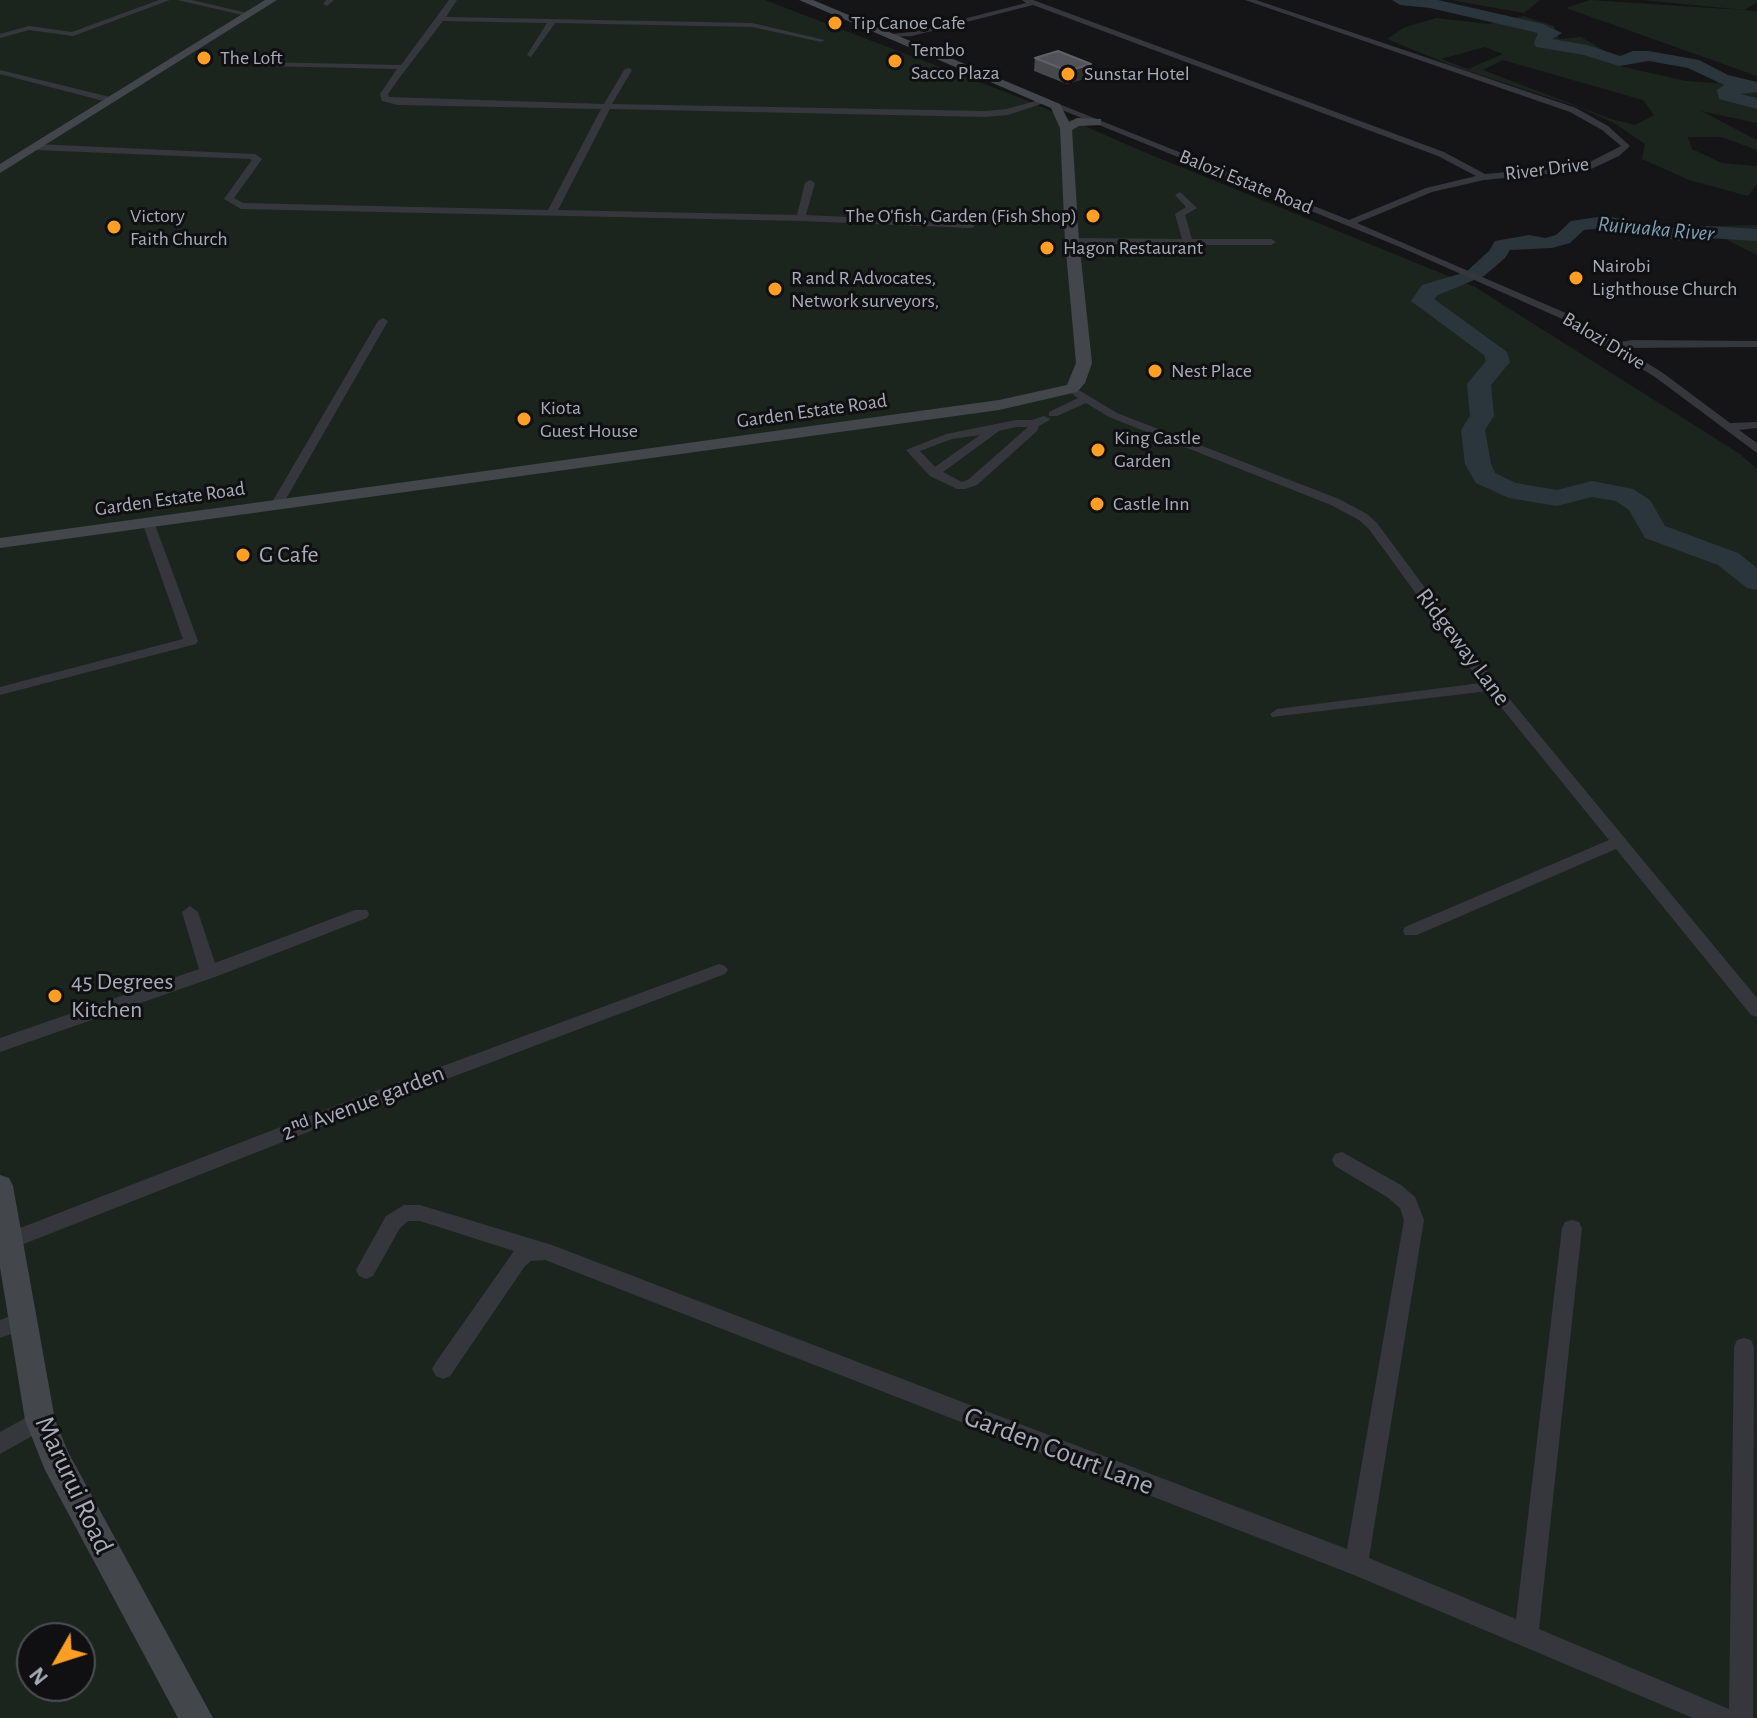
<!DOCTYPE html>
<meta charset="utf-8">
<style>
body{margin:0}
#map{position:relative;width:1757px;height:1718px;overflow:hidden;background:#151517;font-family:"Alegreya Sans",sans-serif}
canvas{display:block}
.north{position:absolute;left:16px;top:1622px;width:80px;height:80px;box-sizing:border-box;background:#101012;border:2px solid #4c4f54;border-radius:50%;rotate:231deg;font-size:22px;font-weight:700;line-height:32px;text-align:center;color:#a6adb8}
.north::after{content:'';display:block;margin:auto;width:28px;height:36px;background:#ff9e25;clip-path:polygon(50% 0,100% 100%,50% 72%,0 100%)}
</style>
<div id="map">
<canvas width="1757" height="1718"></canvas>
<div class="north">N</div>
</div>
<script>
const ctx = document.querySelector('canvas').getContext('2d');
ctx.lineJoin = 'round';
function fillPath(path, color) {
  ctx.fillStyle = color;
  ctx.fill(path, 'evenodd');
}
function toPath(rows) {
  const path = new Path2D();
  for (const r of rows) {
    path.moveTo(r[0], r[1]);
    for (let i = 2; i < r.length; i += 2) path.lineTo(r[i], r[i + 1]);
  }
  return path;
}
function strokePath(path, color, width, dash) {
  ctx.strokeStyle = color;
  ctx.lineWidth = width;
  ctx.lineCap = dash ? 'butt' : 'round';
  ctx.setLineDash(dash || []);
  ctx.stroke(path);
}
function drawText(font, color, halo, rows, align = 'center') {
  ctx.font = font + ' "Alegreya Sans",sans-serif';
  ctx.lineWidth = 6;
  ctx.setLineDash([]);
  ctx.textBaseline = 'middle';
  ctx.strokeStyle = halo;
  ctx.fillStyle = color;
  for (const [text, x, y, turn = 0] of rows) {
    ctx.save();
    ctx.translate(x, y);
    ctx.rotate((+turn || 0) * Math.PI / 180);
    ctx.textAlign = isNaN(turn) ? turn : align;
    if (halo) ctx.strokeText(text, 0, 0);
    ctx.fillText(text, 0, 0);
    ctx.restore();
  }
}
fillPath(toPath([
 [0,0,765,0,1021,98,1144,152,1475,287,1740,454,1757,469,1757,1718,0,1718],
 [32,1638,80,1638,80,1686,32,1686],
 [1451,0,1540,0,1524,13],
 [1590,0,1757,11,1757,76,1566,8],
 [1643,0,1757,0,1757,3,1744,10],
 [1523,16,1554,26,1559,39,1581,37,1612,55,1619,66,1686,81,1757,86,1757,123,1701,111,1757,140,1757,150,1722,137,1688,137,1692,149,1722,163,1757,166,1757,184,1748,196,1689,180,1642,159,1645,144,1614,123,1581,108,1453,66,1387,39,1403,28,1436,18,1489,24],
 [1485,47,1503,54,1468,69,1441,59],
 [1503,60,1643,100,1654,115,1635,125,1611,119,1483,70],
 [1757,225,1757,255,1729,241,1713,226]
]), '#1c251d');
fillPath(toPath([
 [1392,0,1438,0,1543,24,1562,33,1552,39,1587,45,1620,56,1633,51,1649,51,1699,60,1728,75,1757,82,1757,92,1740,94,1757,98,1757,109,1719,99,1717,90,1724,85,1688,68,1649,61,1619,66,1584,55,1536,47,1534,43,1538,33,1430,8,1400,5,1392,0],
 [1604,216,1682,229,1707,226,1757,229,1757,241,1707,238,1682,241,1604,228,1584,230,1570,243,1552,248,1510,250,1505,258,1484,276,1438,295,1434,299,1507,352,1510,362,1491,385,1494,416,1485,430,1491,464,1495,473,1516,483,1557,490,1592,481,1633,489,1650,500,1665,526,1738,553,1757,568,1757,590,1747,588,1718,565,1645,538,1629,510,1616,501,1592,497,1557,506,1509,498,1476,483,1465,464,1461,430,1470,416,1467,384,1486,361,1484,355,1411,301,1422,285,1466,272,1489,251,1495,241,1529,235,1545,238,1556,235,1571,221,1604,216]
]), '#2a363c');
fillPath(toPath([
 [159,0,170,0,73,36,29,30,0,38,0,34,29,26,72,32,159,0],
 [177,0,192,0,251,14,247,16,177,0],
 [326,0,334,0,327,6,323,4,326,0],
 [449,0,457,0,446,17,752,23,825,40,821,42,752,27,555,23,531,57,527,55,547,23,443,21,400,77,388,94,389,97,604,104,624,70,628,68,632,70,612,104,985,111,1007,109,1046,98,1050,101,1008,115,985,117,610,109,558,210,797,215,805,183,810,180,815,183,806,215,974,223,974,227,971,228,801,221,241,209,224,199,252,160,250,159,36,150,32,147,36,144,255,154,262,159,234,198,243,203,548,210,601,109,398,105,382,101,380,94,397,69,260,66,256,64,260,62,401,65,449,0],
 [1022,0,1033,0,1444,152,1485,174,1584,165,1621,146,1602,130,1570,112,1245,0,1256,0,1576,108,1608,126,1630,146,1619,156,1589,170,1484,180,1432,192,1357,223,1568,314,1615,343,1632,340,1757,341,1757,347,1623,348,1663,373,1730,423,1757,422,1757,428,1739,430,1757,443,1757,453,1655,377,1560,318,1400,247,1052,106,1059,104,1349,220,1426,188,1476,176,1438,156,1033,5,912,36,886,37,882,35,912,32,1026,3,1022,0],
 [0,70,114,98,115,100,111,103,0,74,0,70],
 [1180,192,1197,208,1185,215,1192,239,1271,239,1276,242,1271,245,1188,245,1072,244,1067,241,1072,238,1182,239,1175,214,1186,207,1175,195,1180,192],
 [383,318,388,321,283,504,281,507,273,507,271,504,378,321,383,318],
 [1072,386,1117,413,1339,499,1367,514,1377,523,1488,673,1757,998,1757,1017,1751,1015,1616,849,1417,935,1405,935,1403,931,1405,927,1609,840,1488,691,1272,717,1270,714,1277,709,1481,683,1369,529,1359,520,1331,505,1109,417,1086,403,1057,416,1049,416,1049,412,1078,398,1066,389,1072,386],
 [1044,416,1050,419,1048,421,1039,426,1037,431,977,485,965,489,957,489,930,476,906,450,946,434,1016,420,1032,420,1044,416],
 [1016,427,1028,427,969,479,962,482,943,472,999,431,1016,427],
 [980,435,935,467,920,451,952,439,980,435],
 [148,518,154,522,198,641,196,644,0,695,0,687,183,639,142,522,148,518],
 [190,906,198,912,215,963,355,910,367,910,369,914,367,918,215,977,0,1052,0,1038,199,969,182,912,190,906],
 [719,964,725,966,728,970,725,974,354,1114,16,1247,9,1250,2,1247,0,1243,2,1235,340,1104,719,964],
 [1342,1152,1401,1185,1415,1197,1424,1220,1369,1558,1516,1619,1562,1228,1565,1222,1572,1220,1579,1222,1582,1228,1539,1629,1729,1709,1734,1347,1737,1340,1744,1338,1751,1340,1754,1347,1753,1718,1693,1718,1354,1575,545,1260,531,1261,525,1266,450,1376,443,1379,436,1376,432,1369,436,1362,514,1251,420,1221,408,1221,400,1228,373,1276,366,1279,359,1276,356,1270,386,1216,404,1205,420,1205,552,1245,1347,1549,1404,1220,1400,1208,1387,1197,1335,1166,1332,1160,1335,1154,1342,1152],
 [21,1312,28,1314,31,1321,28,1328,0,1338,0,1320,21,1312],
 [40,1410,48,1413,51,1420,48,1427,0,1454,0,1432,40,1410]
]), '#35373c');
fillPath(toPath([
 [265,0,277,0,0,173,0,164,265,0],
 [799,0,813,0,1060,104,1069,122,1077,118,1101,119,1101,125,1079,126,1072,130,1079,241,1092,363,1085,383,1077,392,999,410,0,548,0,538,999,400,1067,385,1076,363,1065,241,1060,128,1051,108,799,0],
 [0,1175,9,1178,13,1186,55,1420,68,1452,213,1718,178,1718,45,1470,25,1420,0,1267,0,1175]
]), '#43474c');
fillPath(toPath([
 [1035,58,1091,64,1090,77,1067,84,1034,71]
]), '#46484c');
fillPath(toPath([
 [1091,64,1090,77,1067,84,1068,71]
]), '#2e2f32');
const building = toPath([
 [1058,51,1091,64,1068,71,1035,58,1058,51]
]);
fillPath(building, '#515358');
strokePath(building, '#5e6167', 2);
for (const [x, y, r, color] of [
 [835,23,8,"#ff9e25"],
 [204,58,8,"#ff9e25"],
 [895,61,8,"#ff9e25"],
 [1068,74,8,"#ff9e25"],
 [1093,216,8,"#ff9e25"],
 [114,227,8,"#ff9e25"],
 [1047,248,8,"#ff9e25"],
 [1576,278,8,"#ff9e25"],
 [775,289,8,"#ff9e25"],
 [1155,371,8,"#ff9e25"],
 [524,419,8,"#ff9e25"],
 [1098,450,8,"#ff9e25"],
 [1097,504,8,"#ff9e25"],
 [243,555,8,"#ff9e25"],
 [55,996,8,"#ff9e25"]
]) {
  const dot = new Path2D();
  dot.arc(x, y, r, 0, 2 * Math.PI);
  ctx.fillStyle = color;
  ctx.fill(dot);
  strokePath(dot, '#101012', 3);
}
drawText('20px', '#a6adb8', '#101012', [
 ["Tip Canoe Cafe",851,23],
 ["Tembo",911,50],
 ["Sacco Plaza",911,73],
 ["The Loft",220,58],
 ["Sunstar Hotel",1084,74],
 ["Victory",130,216],
 ["Faith Church",130,239],
 ["The O'fish, Garden (Fish Shop)",1077,216,"right"],
 ["Hagon Restaurant",1063,248],
 ["Nairobi",1592,266],
 ["Lighthouse Church",1592,289],
 ["R and R Advocates,",791,278],
 ["Network surveyors,",791,301],
 ["Nest Place",1171,371],
 ["Kiota",540,408],
 ["Guest House",540,431],
 ["King Castle",1114,438],
 ["Garden",1114,461],
 ["Castle Inn",1113,504]
], 'left');
drawText('20px', '#a6adb8', '#101012', [
 ["River Drive",1547,169,-7],
 ["Balozi Estate Road",1246,182,22],
 ["Balozi Drive",1604,341,31],
 ["Garden Estate Road",812,411,-8],
 ["Garden Estate Road",170,499,-8]
]);
drawText('italic 22px', '#7aa0b6', '#101012', [
 ["Ruiruaka River",1656,229,5]
]);
drawText('24px', '#a6adb8', '#101012', [
 ["G Cafe",259,555],
 ["45 Degrees",71,982],
 ["Kitchen",71,1010]
], 'left');
drawText('24px', '#a6adb8', '#101012', [
 ["Ridgeway Lane",1463,647,53],
 ["2ⁿᵈ Avenue garden",363,1103,-21]
]);
drawText('28px', '#a6adb8', '#101012', [
 ["Garden Court Lane",1059,1451,21],
 ["Marurui Road",74,1485,65]
]);
</script>
